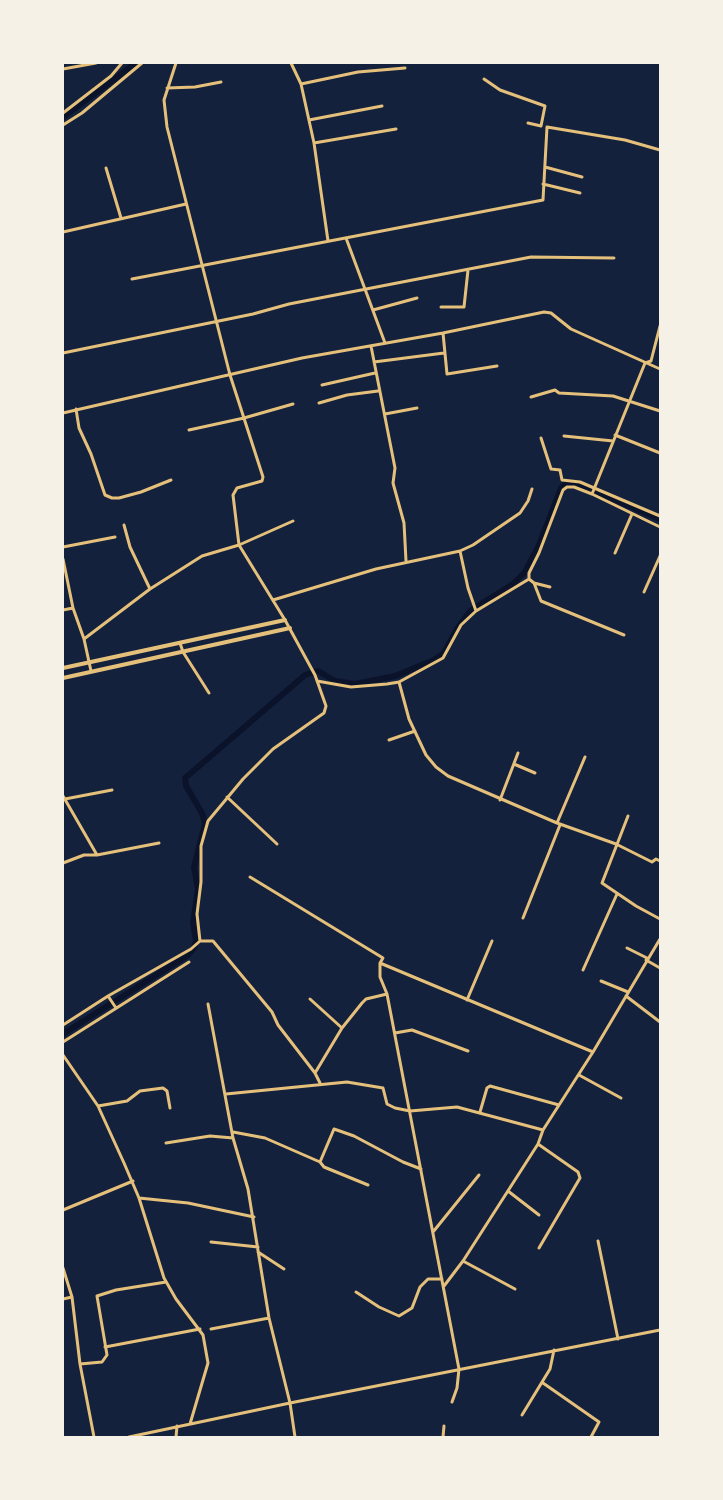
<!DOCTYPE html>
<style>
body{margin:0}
#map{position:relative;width:723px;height:1500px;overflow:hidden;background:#14213d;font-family:"Alegreya Sans",sans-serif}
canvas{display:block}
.frame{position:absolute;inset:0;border:64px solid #f6f1e7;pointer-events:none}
</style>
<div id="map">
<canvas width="723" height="1500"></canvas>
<div class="frame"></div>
</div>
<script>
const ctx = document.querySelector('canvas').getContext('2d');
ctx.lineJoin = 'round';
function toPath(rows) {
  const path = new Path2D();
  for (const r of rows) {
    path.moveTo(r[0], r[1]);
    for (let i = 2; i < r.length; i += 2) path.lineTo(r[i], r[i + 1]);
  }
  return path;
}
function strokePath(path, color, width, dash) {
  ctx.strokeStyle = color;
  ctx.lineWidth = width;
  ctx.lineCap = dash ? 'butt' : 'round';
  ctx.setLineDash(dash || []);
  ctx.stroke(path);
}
strokePath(toPath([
 [63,117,136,63],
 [63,1034,188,955,194,948,196,941,193,923,198,889,194,867,205,824,202,813,186,786,185,778,212,755,305,675,318,671,335,681,355,684,395,676,434,660,444,653,457,629,470,611,513,584,525,572,539,545,561,488,565,484,575,483,660,519]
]), '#0b132b', 6);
strokePath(toPath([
 [176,63,164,100,167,127,230,375,263,477,262,481,237,488,233,495,239,545,285,620,315,675,326,706,324,713,273,749,243,779,208,821,201,846,201,882,197,914,200,941],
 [291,63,301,84,314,143,328,241],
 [63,69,96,63],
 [484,79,500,90,545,106,541,126],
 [301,84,358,72,405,68],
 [167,88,195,87,221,82],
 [63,113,111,76,122,63],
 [309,120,382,106],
 [528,123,541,126],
 [63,125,82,113,142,63],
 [314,143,396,129],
 [545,167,582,177],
 [106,168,121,218],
 [543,184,580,193],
 [63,232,186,204],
 [346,238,385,343],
 [132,279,543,200,547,127,625,140,660,150],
 [441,307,464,307,468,270],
 [373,310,417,298],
 [443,333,447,374,497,366],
 [371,346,395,468,393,483,404,523,406,561],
 [63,353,253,314,289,304,531,257,614,258],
 [374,362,444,353],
 [322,385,375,373],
 [531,397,555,390,559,393,613,396,660,411],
 [319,403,347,395,378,391],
 [76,409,79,428,91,454,105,495,112,498,119,498,141,492,171,480],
 [63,413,302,358,443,333,544,312,551,313,571,329,660,369],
 [385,414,417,408],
 [189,430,244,418,293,404],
 [615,435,660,453],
 [564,436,613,441],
 [541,438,551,469,560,470,562,480,580,482,660,516],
 [592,494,645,363,651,361,660,326],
 [124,525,130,547,150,589],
 [63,547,115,537],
 [460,551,468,588,476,611],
 [615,553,632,514],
 [63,559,73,608,84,639,91,671],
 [529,579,534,583,550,587],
 [534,583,541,601,624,635],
 [644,592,660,556],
 [273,600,376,569,460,551,473,545,520,513,528,501,532,489],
 [63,610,73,608],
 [84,639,150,589,202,556,239,545,293,521],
 [180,643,183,652,209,693],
 [317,681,351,687,387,684,399,682,443,658,461,625,476,611,529,579,529,573,539,553,563,490,567,487,574,487,592,494,660,527],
 [399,682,409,719,426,755,436,767,448,776,557,823,616,844,652,862,656,859,660,861],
 [389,740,415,731],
 [514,764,535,773],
 [63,796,97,855],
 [227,797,277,844],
 [65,799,112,790],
 [500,800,518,753],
 [628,816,602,883,636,906,660,919],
 [557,823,585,757],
 [63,863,84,855,97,855,159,843],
 [250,877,383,958,380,963,380,977,387,994,459,1369,457,1388,452,1402],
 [523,918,560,825],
 [627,948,647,958],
 [646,960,660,968],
 [380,963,593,1052],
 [583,970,617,894],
 [601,981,628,992],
 [108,996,116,1008],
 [626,996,660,1022],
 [310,999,342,1028],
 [467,1000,492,941],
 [208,1004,233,1138,248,1189,269,1318,290,1403,295,1437],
 [63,1025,108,996,191,949,200,941,213,941,272,1012,278,1025,315,1073,320,1083],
 [395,1033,412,1030,468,1051],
 [63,1042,189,962],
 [63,1055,98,1106,124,1163,139,1198,164,1278,176,1299,203,1335,208,1363,190,1424],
 [315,1073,342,1028,362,1003,366,999,387,994],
 [579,1075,621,1098],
 [226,1094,347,1082,383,1088,387,1104,395,1108,410,1111,457,1107,543,1130],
 [98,1106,127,1101,140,1091,163,1088,167,1091,170,1108],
 [480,1112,487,1088,490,1086,559,1105],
 [233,1132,265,1138,320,1162],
 [166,1143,210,1136,233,1138],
 [538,1144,578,1172,580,1178,539,1248],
 [368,1185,324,1167,320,1162,334,1129,354,1136,403,1162,421,1169],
 [508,1191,539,1215],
 [139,1198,188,1203,254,1217],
 [63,1210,133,1181],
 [433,1232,479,1175],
 [598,1241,618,1339],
 [211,1242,258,1247],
 [258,1252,284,1269],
 [463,1261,515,1289],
 [63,1268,72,1297,80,1364,94,1437],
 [444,1286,463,1261,538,1144,543,1130,593,1052,660,939],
 [356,1292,379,1307,399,1316,412,1308,420,1287,428,1279,442,1279],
 [63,1299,72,1297],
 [211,1329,269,1318],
 [105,1347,200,1329],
 [80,1364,102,1362,107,1355,97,1296,116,1290,166,1282],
 [543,1383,599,1422,591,1437],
 [522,1415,550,1369,554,1350],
 [129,1437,290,1403,660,1330],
 [176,1437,177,1426],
 [443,1437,444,1426]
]), '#e5c07b', 3);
strokePath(toPath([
 [63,668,285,620],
 [63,678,290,628]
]), '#e5c07b', 4);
</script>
